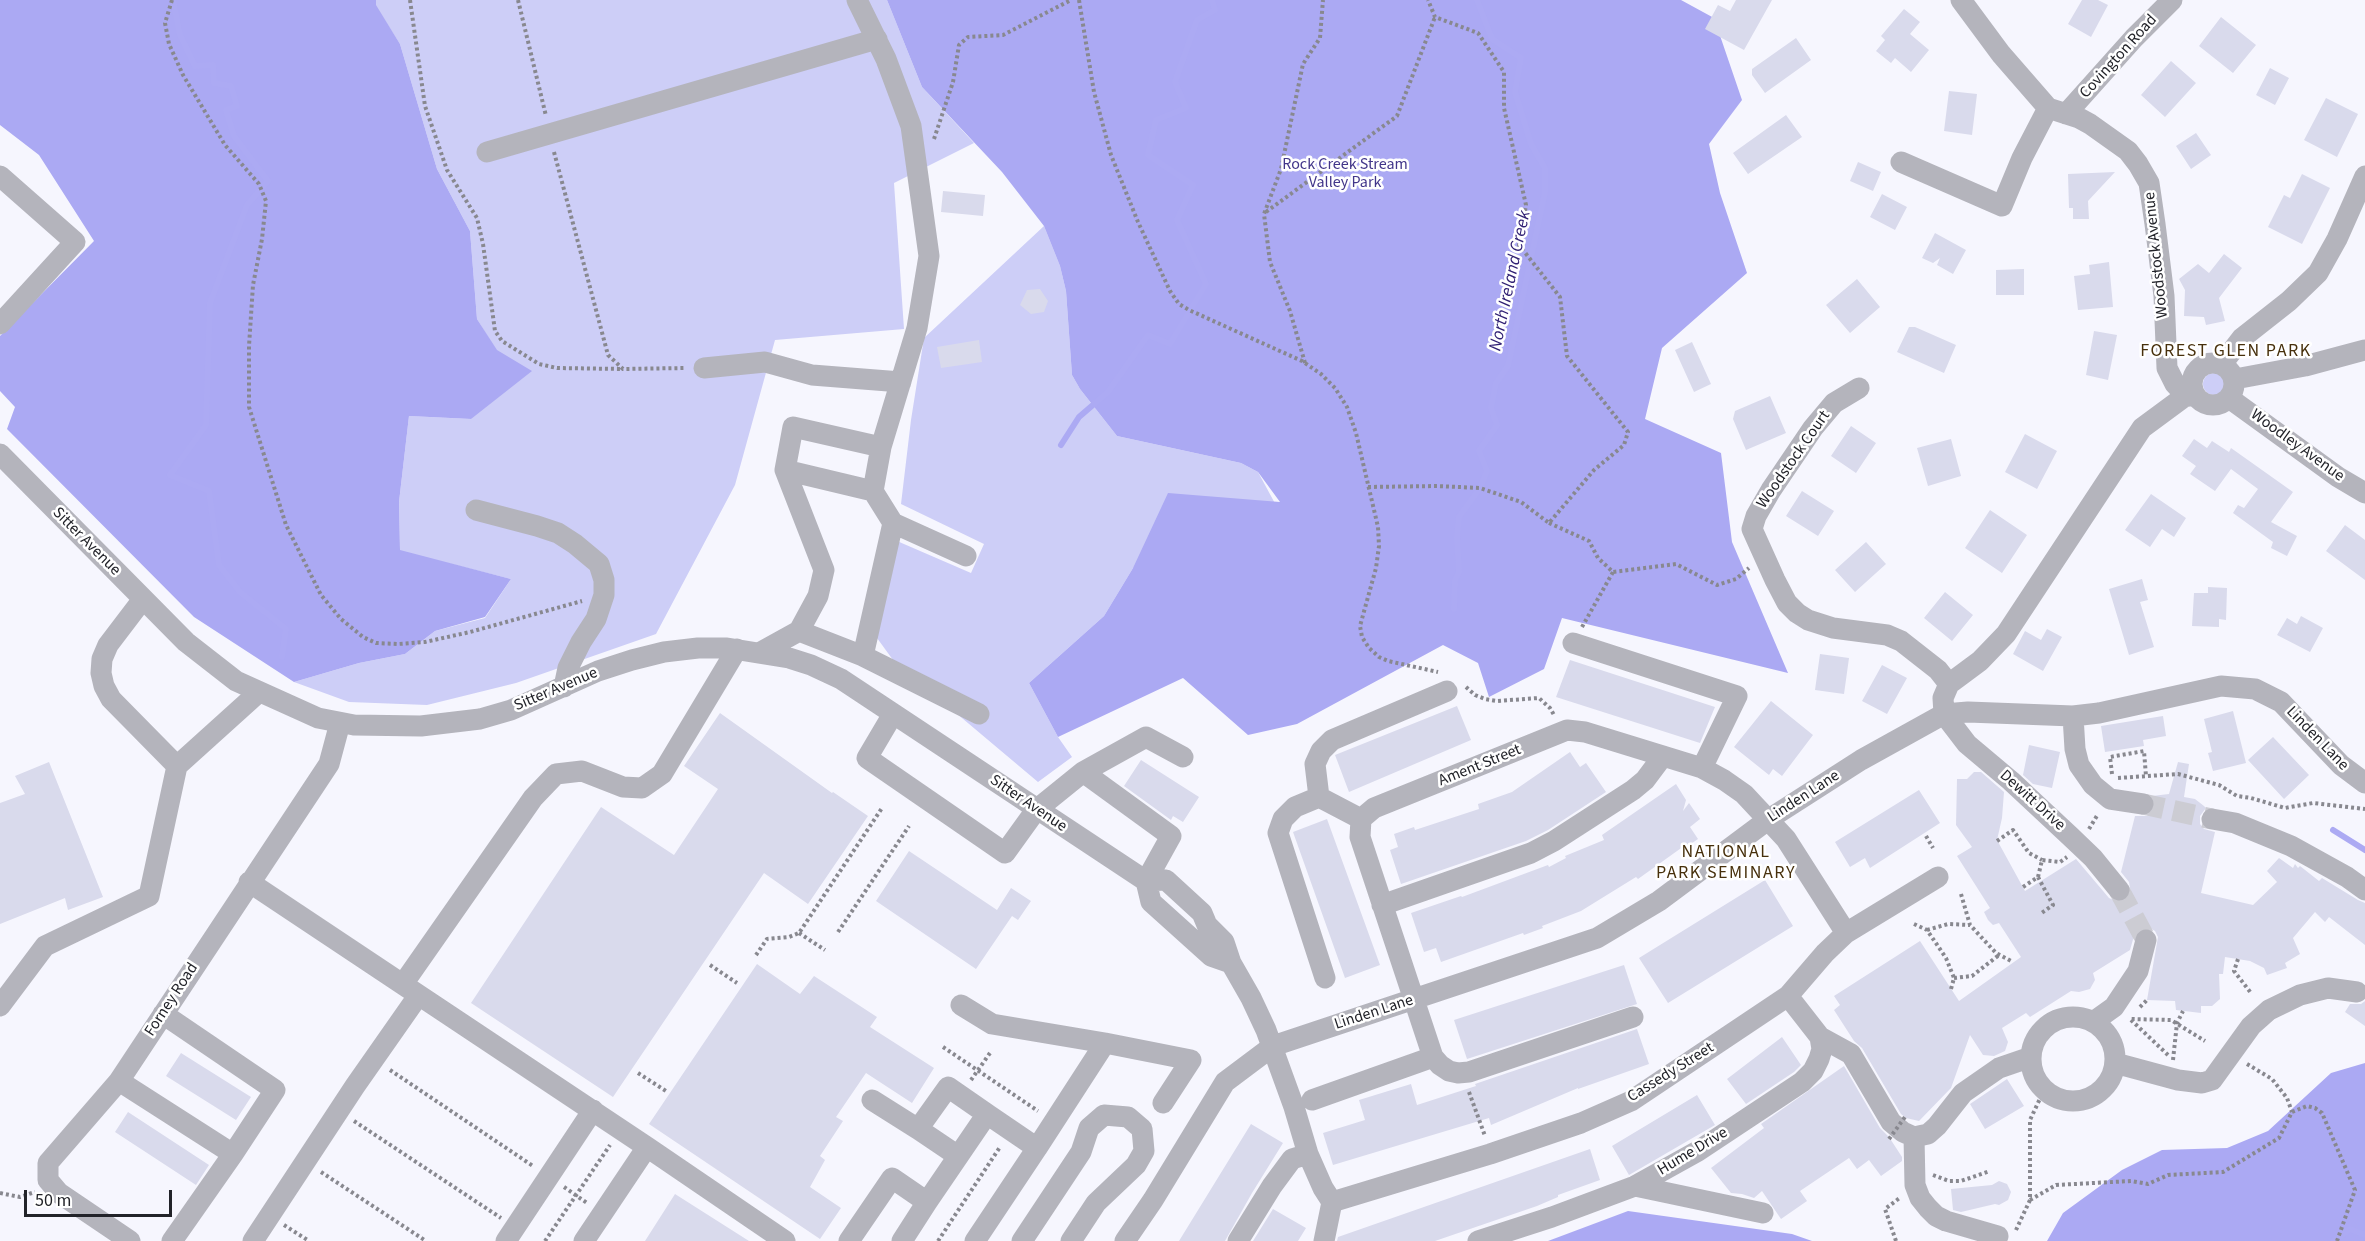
<!DOCTYPE html>
<style>
body{margin:0}
#map{position:relative;width:2365px;height:1241px;overflow:hidden;background:#f6f6fe;font-family:"Source Sans 3",sans-serif}
canvas{display:block}
.scale{position:absolute;left:24px;top:1190px;width:148px;height:27px;box-sizing:border-box;border:3px solid #222329;border-top:0;padding-left:8px;font-size:18px;line-height:21px;white-space:nowrap;color:#222329;-webkit-text-stroke:4px #fff;paint-order:stroke}
</style>
<div id="map">
<canvas width="2365" height="1241"></canvas>
<div class="scale">50 m</div>
</div>
<script>
const ctx = document.querySelector('canvas').getContext('2d');
ctx.lineJoin = 'round';
function fillPath(path, color) {
  ctx.fillStyle = color;
  ctx.fill(path, 'evenodd');
}
function toPath(rows) {
  const path = new Path2D();
  for (const r of rows) {
    if (r.length === 3) {
      path.moveTo(r[0] + r[2], r[1]);
      path.arc(r[0], r[1], r[2], 0, 2 * Math.PI);
      continue;
    }
    path.moveTo(r[0], r[1]);
    for (let i = 2; i < r.length; i += 2) path.lineTo(r[i], r[i + 1]);
  }
  return path;
}
function strokePath(path, color, width, dash) {
  ctx.strokeStyle = color;
  ctx.lineWidth = width;
  ctx.lineCap = dash ? 'butt' : 'round';
  ctx.setLineDash(dash || []);
  ctx.stroke(path);
}
function drawText(font, color, halo, rows, align = 'center') {
  ctx.font = font + ' "Source Sans 3",sans-serif';
  ctx.lineWidth = 5;
  ctx.setLineDash([]);
  ctx.textBaseline = 'middle';
  ctx.strokeStyle = halo;
  ctx.fillStyle = color;
  for (const [text, x, y, turn = 0] of rows) {
    ctx.save();
    ctx.translate(x, y);
    ctx.rotate((+turn || 0) * Math.PI / 180);
    ctx.textAlign = isNaN(turn) ? turn : align;
    if (halo) ctx.strokeText(text, 0, 0);
    ctx.fillText(text, 0, 0);
    ctx.restore();
  }
}
fillPath(toPath([
 [376,0,887,0,922,87,974,143,894,183,904,329,775,340,735,485,656,634,516,683,427,705,349,702,294,682,359,663,405,654,435,631,485,618,511,579,400,551,399,502,409,416,471,419,496,350,477,319,470,231,437,169,400,44,375,5],
 [1044,226,1060,266,1066,291,1072,375,1080,389,1117,436,1241,463,1258,472,1278,509,1133,568,1104,616,1029,683,1058,737,1072,757,1038,782,893,660,877,638,897,541,971,573,984,544,901,504,911,420,924,338],
 [2214,384,11]
]), '#cdcef7');
fillPath(toPath([
 [0,0,376,0,376,5,400,44,437,169,470,231,477,319,497,350,532,371,471,419,409,416,399,502,400,550,511,579,485,617,435,631,405,654,359,663,294,682,194,617,7,429,15,407,0,391,0,336,94,241,39,155,0,125],
 [887,0,1681,0,1714,18,1742,100,1709,144,1720,193,1747,273,1662,348,1645,419,1721,453,1732,542,1788,673,1562,618,1544,669,1489,697,1478,663,1443,645,1297,724,1248,735,1183,678,1058,737,1029,683,1104,616,1133,568,1168,493,1280,502,1258,472,1241,463,1117,436,1080,389,1072,375,1066,291,1060,266,1044,226,1002,172,922,87],
 [2365,1063,2365,1241,2047,1241,2063,1213,2122,1170,2162,1150,2227,1148,2268,1131,2331,1073],
 [1628,1211,1792,1234,1812,1241,1548,1241]
]), '#aba9f3');
strokePath(toPath([
 [173,0,180,35,195,66,213,65,214,83,231,86,237,106,226,110,234,136,268,181,247,205,210,303,206,425,170,475,209,491,219,565,240,592,286,629,282,657],
 [1061,445,1079,417,1108,392,1148,335,1170,344,1206,284,1177,220,1193,185,1148,155,1156,120,1186,108,1175,82,1197,20,1215,10,1212,0],
 [1454,609,1455,580,1459,572,1457,537,1459,517,1480,488,1487,471,1479,451,1497,425,1491,408,1496,383,1508,366,1545,192,1545,168,1531,144,1515,92,1521,58,1492,39,1477,0],
 [2333,830,2365,850],
 [2334,1241,2350,1229,2365,1235]
]), '#acaaf3', 6);
fillPath(toPath([
 [1736,0,1772,0,1744,50,1705,29,1718,5,1730,11],
 [2082,0,2098,0,2108,5,2091,37,2068,24],
 [1904,9,1920,22,1910,34,1929,50,1911,72,1895,58,1891,63,1876,51,1885,40,1881,36],
 [2221,17,2256,45,2233,73,2199,46],
 [1796,38,1811,60,1765,93,1752,75,1752,69],
 [2171,61,2196,83,2165,117,2141,95],
 [2270,68,2289,78,2275,105,2256,95],
 [1949,91,1977,94,1972,135,1944,131],
 [2326,98,2358,114,2337,157,2304,140],
 [1786,115,1802,137,1748,174,1733,153],
 [2196,133,2211,155,2191,169,2176,146],
 [1858,162,1881,172,1873,191,1850,181],
 [2115,172,2088,201,2089,219,2073,219,2073,208,2069,208,2068,174],
 [2302,174,2330,188,2302,244,2268,227,2284,195,2290,198],
 [943,191,985,195,983,216,941,212],
 [1882,194,1907,207,1895,230,1870,217],
 [1935,233,1966,250,1953,274,1937,265,1940,258,1933,263,1922,258],
 [2224,254,2242,268,2219,298,2225,321,2206,325,2204,317,2184,316,2185,290,2179,279,2198,264,2209,273],
 [2109,262,2113,307,2078,310,2074,276,2090,274,2089,265],
 [2024,269,2024,295,1996,295,1996,270],
 [1857,279,1880,307,1850,333,1826,305],
 [1040,289,1048,301,1044,312,1031,314,1020,305,1027,290],
 [1909,327,1915,327,1956,345,1944,373,1897,352],
 [2094,331,2117,335,2108,380,2086,375],
 [979,340,982,362,941,368,937,347],
 [1692,342,1711,384,1694,392,1675,350],
 [1770,396,1786,433,1746,450,1733,419,1735,411],
 [1851,426,1876,443,1856,473,1831,456],
 [2025,434,2057,451,2037,489,2005,472],
 [1951,439,1961,476,1928,486,1917,448],
 [2194,439,2207,448,2212,441,2229,452,2231,448,2293,492,2271,522,2297,536,2287,556,2271,548,2273,542,2233,513,2238,505,2244,508,2258,489,2231,469,2215,491,2190,474,2196,466,2182,456],
 [1802,491,1834,511,1818,536,1786,516],
 [2151,494,2186,518,2174,537,2162,529,2150,547,2125,530],
 [1990,510,2027,535,2002,573,1965,548],
 [2345,525,2365,540,2365,580,2326,551],
 [1866,542,1886,564,1855,592,1835,570],
 [2142,579,2148,600,2140,602,2154,647,2129,655,2109,589],
 [2208,587,2227,588,2226,620,2219,619,2219,627,2192,626,2194,593,2208,593],
 [1945,592,1973,615,1952,641,1924,618],
 [2301,616,2323,628,2310,652,2277,635,2287,618,2297,624],
 [2047,629,2062,637,2043,671,2013,654,2025,631,2041,640],
 [1820,654,1849,658,1844,694,1815,690],
 [1570,660,1715,707,1700,743,1556,697],
 [1882,665,1907,678,1887,714,1862,701],
 [1771,701,1813,735,1782,776,1773,769,1769,775,1734,747],
 [1457,706,1471,740,1349,792,1335,755],
 [2233,711,2246,763,2213,771,2208,753,2212,752,2204,719],
 [720,713,832,793,833,792,868,816,808,904,764,873,613,1097,471,1003,601,807,674,855,718,789,684,766],
 [2163,716,2166,736,2143,740,2144,746,2105,752,2101,726],
 [2273,737,2309,775,2284,799,2248,760],
 [2029,745,2060,752,2052,788,2033,784,2023,775],
 [1570,752,1580,767,1586,763,1606,792,1548,830,1526,841,1401,884,1390,850,1398,847,1394,834,1414,827,1415,830,1479,809,1478,804,1512,792],
 [1141,760,1199,797,1183,822,1173,816,1171,820,1124,786],
 [49,762,103,897,68,910,65,898,0,924,0,803,25,794,15,776],
 [2178,762,2189,764,2184,797,2195,799,2204,806,2206,808,2200,816,2200,824,2204,829,2215,832,2201,893,2253,905,2277,882,2267,871,2279,858,2293,868,2295,864,2298,868,2300,866,2319,881,2322,878,2358,900,2365,903,2365,945,2329,917,2325,922,2315,912,2293,938,2300,954,2285,963,2287,968,2267,975,2264,968,2250,961,2225,957,2223,974,2219,974,2220,999,2212,1006,2201,1006,2201,1013,2176,1010,2175,1001,2147,1000,2158,937,2155,931,2150,928,2142,928,2134,936,2130,950,2093,973,2095,980,2090,989,2079,992,2071,991,2030,1017,2026,1013,2002,1028,2008,1042,2005,1051,1994,1056,1983,1055,1970,1035,1951,1088,1919,1121,1906,1118,1901,1114,1862,1048,1854,1041,1834,1010,1840,1005,1834,996,1920,941,1959,1001,2021,957,1999,923,1993,925,1988,920,1984,912,1990,908,1957,856,1972,847,1956,825,1957,779,1967,779,1974,772,1981,772,2004,792,2002,818,1997,840,2025,891,2076,859,2109,898,2120,903,2127,899,2131,894,2129,882,2121,872,2135,816,2147,816,2153,812,2156,805,2152,796,2169,794],
 [1676,784,1686,800,1683,811,1689,803,1700,819,1690,827,1698,839,1685,848,1684,846,1638,879,1636,877,1581,911,1542,926,1543,928,1524,935,1523,933,1441,962,1436,948,1424,952,1411,913,1461,896,1462,897,1548,865,1549,867,1566,858,1565,856,1604,840,1602,835],
 [1919,790,1940,823,1870,868,1865,858,1850,867,1835,842],
 [1327,819,1380,965,1345,978,1293,832],
 [909,851,997,910,1011,888,1031,901,1018,920,1012,916,976,969,876,901],
 [1765,880,1793,926,1668,1003,1639,958],
 [757,964,800,994,814,976,877,1017,870,1027,934,1068,912,1103,866,1073,836,1117,843,1121,820,1156,825,1160,810,1187,841,1208,820,1239,649,1124],
 [1624,965,1637,1004,1467,1059,1454,1020],
 [2365,1001,2365,1026,2345,1012,2350,1004,2361,1004],
 [1637,1029,1649,1064,1578,1089,1578,1088,1491,1125,1489,1118,1333,1165,1323,1133,1365,1120,1359,1100,1411,1084,1417,1105,1476,1086,1475,1084],
 [1782,1037,1801,1065,1794,1072,1746,1104,1727,1079],
 [181,1053,251,1097,236,1120,166,1076],
 [1844,1066,1880,1128,1889,1137,1902,1157,1902,1161,1881,1176,1869,1160,1857,1169,1849,1158,1800,1191,1807,1201,1781,1219,1762,1191,1754,1198,1742,1194,1731,1193,1711,1168,1764,1128,1761,1124],
 [2007,1079,2024,1106,1985,1129,1970,1104],
 [1697,1095,1715,1125,1629,1175,1612,1146],
 [128,1112,209,1165,196,1185,115,1132],
 [1251,1124,1283,1143,1252,1193,1225,1241,1179,1241],
 [1590,1149,1600,1180,1558,1195,1558,1197,1537,1206,1435,1241,1337,1241,1338,1237],
 [1999,1181,2007,1184,2011,1192,2008,1200,1999,1205,1995,1204,1961,1212,1953,1210,1951,1189,1992,1185],
 [675,1194,749,1241,645,1241],
 [1273,1209,1306,1228,1298,1241,1253,1241]
]), '#d9daec');
strokePath(toPath([
 [2143,804,2212,819],
 [2119,890,2146,940]
]), '#ccccd3', 21, [21, 10]);
strokePath(toPath([
 [172,0,165,23,169,44,183,75,225,145,259,184,266,201,262,239,253,285,249,346,249,407,286,525,321,595,341,619,363,637,376,643,398,644,425,642,470,632,582,601],
 [410,0,425,106,447,170,477,218,483,244,495,331,502,341,539,364,557,368,623,369],
 [518,0,546,116],
 [1079,0,1094,92,1111,155,1138,222,1170,291,1179,304,1189,310,1302,361,1321,374,1335,388,1347,407,1356,433,1378,527,1379,546,1376,568,1360,626,1362,637,1369,648,1379,657,1388,661,1438,672],
 [934,139,953,82,959,45,968,37,1003,35,1071,0],
 [554,152,608,355,623,369,686,368],
 [1266,212,1397,116,1435,17],
 [1305,363,1290,311,1270,262,1264,214,1281,169,1303,64,1320,38,1323,0],
 [1368,487,1437,486,1480,488,1521,502,1549,523,1594,470,1624,445,1628,432,1567,356,1560,297,1519,245,1526,205,1504,108,1504,72,1478,33,1435,17,1428,0],
 [1549,523,1589,541,1598,558,1613,572,1676,564,1717,585,1736,579,1749,568],
 [1582,627,1613,572],
 [1466,687,1475,695,1485,699,1497,701,1539,698,1550,708,1554,715],
 [2112,774,2110,757,2144,751,2146,776],
 [2118,778,2178,774,2219,785,2237,796,2251,798,2285,808,2313,803,2365,809],
 [2089,829,2098,814],
 [1926,836,1933,848],
 [1997,841,2013,830,2029,853,2042,860],
 [2038,877,2053,905,2040,914],
 [2023,887,2038,877,2042,860,2060,862,2067,857],
 [1961,894,1970,925,1996,953,2013,962],
 [1914,924,1927,930,1946,958,1954,978,1951,989],
 [1927,930,1948,924,1970,925],
 [838,932,909,826],
 [799,933,825,950],
 [756,955,767,939,789,937,799,933,882,808],
 [2238,959,2234,971,2251,993],
 [710,965,737,983],
 [1954,978,1972,976,1999,955],
 [2140,1007,2147,1000],
 [943,1047,1038,1111],
 [2168,1055,2130,1019,2171,1020,2205,1041],
 [2173,1060,2177,1023,2183,1011],
 [2247,1064,2272,1079,2287,1098,2292,1112],
 [390,1070,533,1166],
 [638,1073,666,1091],
 [971,1080,990,1053],
 [1469,1092,1485,1136],
 [354,1121,501,1218],
 [321,1172,426,1241],
 [1933,1175,1949,1181,1961,1181,1990,1171],
 [564,1187,587,1203],
 [0,1193,20,1197,35,1192],
 [2030,1200,2056,1185,2131,1181,2148,1184,2168,1175,2223,1172,2279,1138,2292,1112,2307,1106,2315,1108,2322,1113,2355,1190,2337,1241],
 [284,1225,309,1241],
 [2016,1230,2030,1200,2030,1120,2044,1090],
 [545,1241,610,1145],
 [938,1241,1000,1147],
 [1896,1241,1885,1209,1901,1197]
]), '#88888f', 4, [3, 3]);
strokePath(toPath([
 [857,0,886,59,911,126,929,256,917,328,881,447,793,427,785,470,873,491,893,523],
 [1961,0,2001,54,2048,108,2079,118,2090,124,2128,151,2138,164,2149,183,2155,224,2164,296,2167,368,2175,384,2186,396],
 [2066,114,2134,38,2172,0],
 [487,152,877,39],
 [1901,162,2002,206,2022,158,2048,108],
 [0,176,75,242,0,324],
 [2213,384,21],
 [2222,364,2242,338,2289,301,2318,273,2337,239,2365,176],
 [704,368,765,362,812,375,901,382],
 [2235,379,2305,366,2365,350],
 [1859,388,1834,403,1813,428,1771,490,1756,516,1752,529,1775,580,1787,603,1797,613,1808,620,1833,628,1887,635,1901,641,1938,670,1949,684],
 [2229,398,2338,477,2365,493],
 [0,454,186,642,236,681,318,718,354,725,421,726,480,719,511,710,598,671,632,660,664,652,698,648,727,648,789,658,811,665,841,679,1146,881,1166,880,1202,913,1207,925,1224,942,1231,963,1251,998,1266,1030,1294,1107,1308,1154,1323,1188,1332,1202,1324,1241],
 [785,470,824,570,818,596,799,631],
 [873,491,881,447],
 [476,510,537,526,558,533,575,544,599,564,604,580,604,595,596,619,581,642,568,668,564,687],
 [143,599,108,645,102,659,101,673,104,686,111,699,177,766],
 [1573,643,1737,696,1702,768],
 [761,652,799,631,863,656,979,714],
 [863,656,893,523,966,556],
 [893,714,867,758,1005,853,1036,810,1083,772,1146,737,1183,757],
 [1944,714,1943,698,1949,684,1980,661,2006,634,2142,428,2184,397,2195,395],
 [1944,714,1967,744,2011,781,2071,837,2093,858,2119,890],
 [2073,716,2075,749,2079,765,2093,785,2110,799,2143,804],
 [1083,772,1171,836,1146,881],
 [1319,797,1295,807,1283,819,1278,833,1325,978],
 [1361,819,1319,797,1315,764,1321,751,1332,740,1447,691],
 [2212,819,2235,823,2291,846,2347,877,2365,890],
 [1146,881,1151,902,1211,956,1231,963],
 [249,882,647,1147,785,1241],
 [1382,905,1531,853,1554,841,1633,790,1645,780,1663,756],
 [1846,933,1938,877],
 [403,984,533,798,556,774,582,771,623,787,642,788,662,774,737,649],
 [961,1005,992,1024,1105,1043],
 [0,1006,45,946,149,896,177,766,259,692],
 [2073,1059,42],
 [2093,1022,2114,1007,2138,971,2146,940],
 [1820,1037,1851,1054,1891,1122,1903,1132,1914,1137,1928,1134,1937,1126,1963,1093,1999,1068,2031,1057],
 [1433,1057,1440,1065,1449,1071,1458,1073,1469,1072,1633,1017],
 [2115,1063,2178,1080,2202,1083,2212,1080,2251,1026,2269,1010,2300,995,2328,988,2357,992],
 [119,1081,233,1154,275,1090,163,1014],
 [872,1100,918,1129,948,1087,987,1114],
 [1312,1100,1433,1057,1360,837,1361,819,1374,808,1567,730,1585,732,1702,768,1724,780,1744,794,1786,839,1846,933,1825,953,1788,996,1631,1101,1581,1123,1490,1154,1332,1202],
 [918,1129,958,1156],
 [1914,1137,1915,1185,1920,1198,1928,1208,1936,1216,1946,1221,1998,1236],
 [1037,1148,1105,1043,1191,1060,1163,1103],
 [1635,1186,1763,1213],
 [927,1202,987,1114,1037,1148,975,1241],
 [130,1241,59,1193,48,1180,48,1163,119,1081,329,764,340,723],
 [172,1241,233,1154],
 [253,1241,355,1086,418,996],
 [506,1241,593,1110],
 [584,1241,647,1147],
 [849,1241,892,1178,927,1202,902,1241],
 [1022,1241,1081,1152,1089,1128,1104,1115,1128,1117,1142,1129,1144,1151,1136,1165,1096,1203,1071,1241],
 [1125,1241,1153,1200,1225,1082,1273,1046,1597,938,1659,901,1769,819,1861,760,1944,714,1968,712,2073,716,2099,713,2221,686,2255,689,2281,702,2341,765,2365,783],
 [1238,1241,1272,1186,1292,1159,1308,1154],
 [1478,1241,1552,1217,1635,1186,1698,1151,1802,1082,1813,1071,1819,1059,1822,1049,1820,1037,1788,996]
]), '#b4b4bc', 21);
strokePath(toPath([
 [1889,1139,1905,1117]
]), '#88888f', 4, [3, 3]);
drawText('16px', '#222329', '#fff', [
 ["Covington Road",2119,57,-48],
 ["Woodstock Avenue",2157,255,-96],
 ["Woodley Avenue",2297,446,36],
 ["Woodstock Court",1794,460,-55],
 ["Sitter Avenue",86,542,45],
 ["Sitter Avenue",556,690,-23],
 ["Linden Lane",2317,739,46],
 ["Ament Street",1480,766,-22],
 ["Linden Lane",1804,797,-33],
 ["Dewitt Drive",2032,801,42],
 ["Sitter Avenue",1028,804,34],
 ["Forney Road",172,1000,-57],
 ["Linden Lane",1374,1013,-18],
 ["Cassedy Street",1671,1073,-32],
 ["Hume Drive",1693,1152,-31]
]);
drawText('16px', '#42368a', '#fff', [
 ["Rock Creek Stream",1345,165],
 ["Valley Park",1345,183]
]);
drawText('italic 18px', '#312174', '#fff', [
 ["North Ireland Creek",1511,281,-78]
]);
ctx.letterSpacing = '1.5px';
drawText('18px', '#47300c', '#fff', [
 ["FOREST GLEN PARK",2226,352],
 ["NATIONAL",1726,853],
 ["PARK SEMINARY",1726,874]
]);
ctx.letterSpacing = '0px';
</script>
